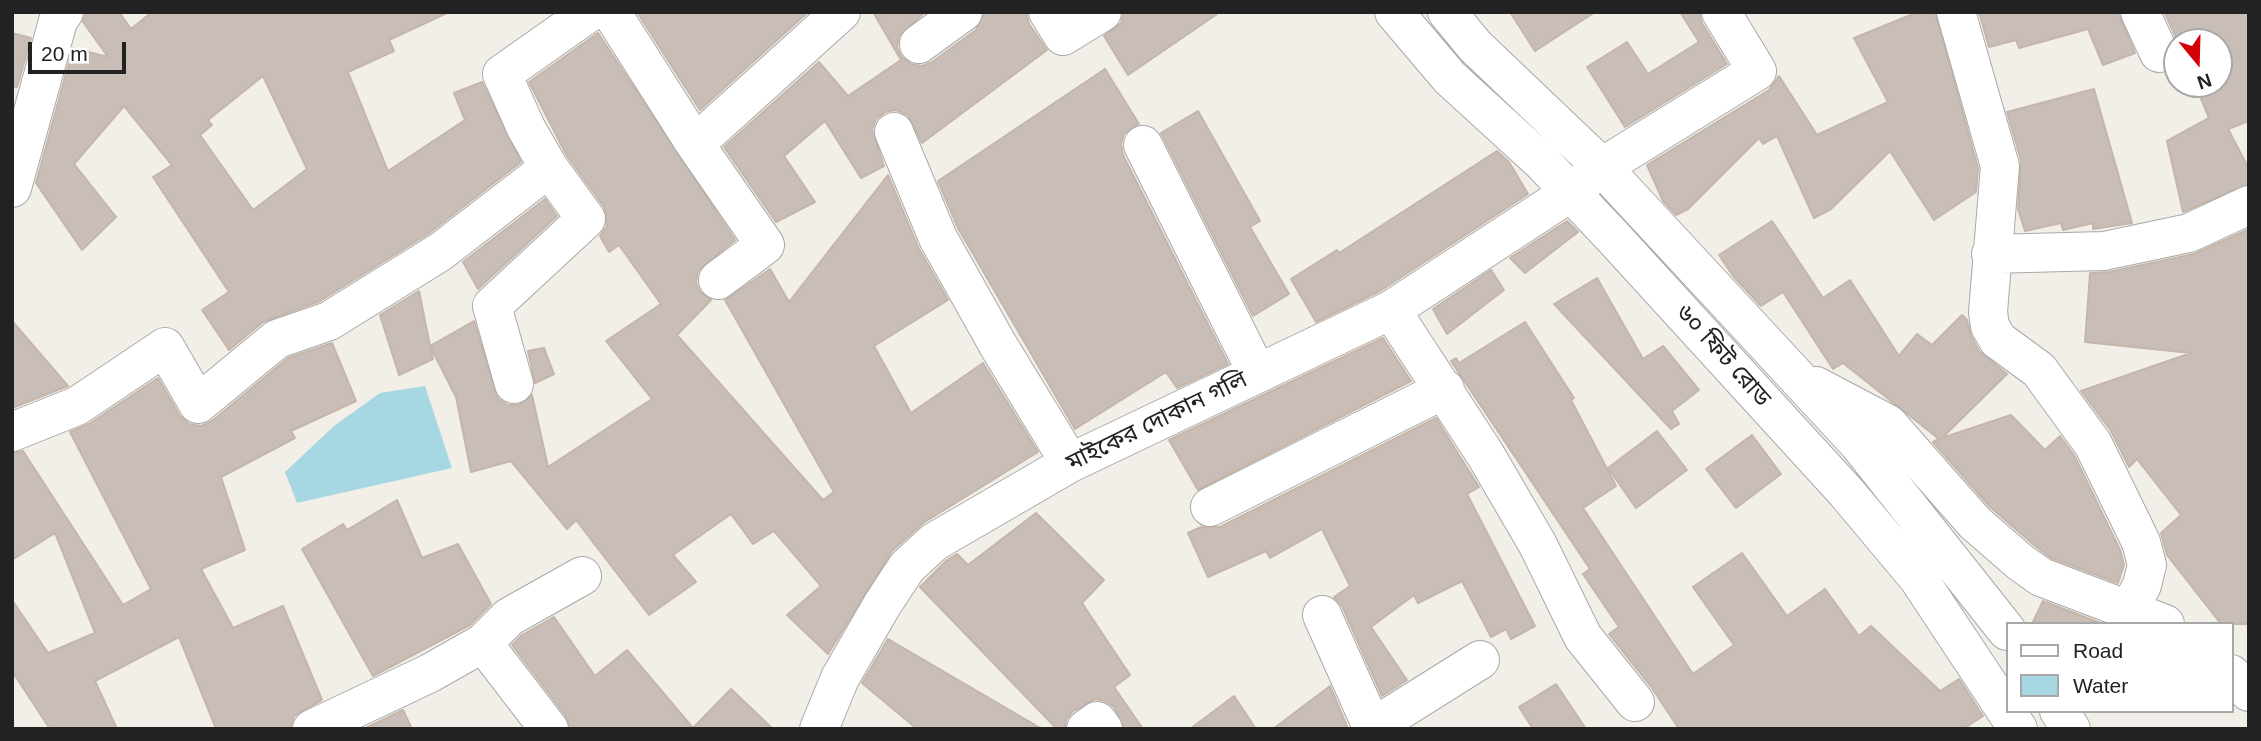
<!DOCTYPE html>
<meta charset="utf-8">
<style>
body{margin:0}
#map{position:relative;width:2261px;height:741px;overflow:hidden;background:#f2efe8;font-family:Helvetica,sans-serif}
canvas{display:block}
.frame{position:absolute;inset:0;border:14px solid #222;pointer-events:none}
.legend{position:absolute;left:2006px;top:622px;width:228px;height:91px;box-sizing:border-box;background:#fff;border:2px solid #a7a7a7;margin:0;padding:9px 12px;list-style:none;font-size:21px;color:#222}
.legend li{display:flex;align-items:center;gap:14px;height:35px}
.legend b{width:35px;border:2px solid #a7a7a7}
.north{position:absolute;left:2163px;top:28px;width:70px;height:70px;box-sizing:border-box;background:#fff;border:2px solid #a7a7a7;border-radius:50%;rotate:161deg;font-size:19px;font-weight:700;line-height:28px;text-align:center;color:#222}
.north::after{content:'';display:block;margin:auto;width:24px;height:32px;background:#d40008;clip-path:polygon(50% 0,100% 100%,50% 72%,0 100%)}
.scale{position:absolute;left:28px;top:42px;width:98px;height:32px;box-sizing:border-box;border:4px solid #222;border-top:0;padding-left:9px;font-size:21px;line-height:24px;white-space:nowrap;color:#222;-webkit-text-stroke:5px #fff;paint-order:stroke}
</style>
<div id="map">
<canvas width="2261" height="741"></canvas>
<div class="frame"></div>
<ul class="legend">
<li><b style="height:9px;background:#fff"></b>Road</li>
<li><b style="height:19px;background:#a7d7e2"></b>Water</li>
</ul>
<div class="north">N</div>
<div class="scale">20 m</div>
</div>
<script>
const ctx = document.querySelector('canvas').getContext('2d');
ctx.lineJoin = 'round';
function fillPath(path, color) {
  ctx.fillStyle = color;
  ctx.fill(path, 'evenodd');
}
function toPath(rows) {
  const path = new Path2D();
  for (const r of rows) {
    path.moveTo(r[0], r[1]);
    for (let i = 2; i < r.length; i += 2) path.lineTo(r[i], r[i + 1]);
  }
  return path;
}
function strokePath(path, color, width, dash) {
  ctx.strokeStyle = color;
  ctx.lineWidth = width;
  ctx.lineCap = dash ? 'butt' : 'round';
  ctx.setLineDash(dash || []);
  ctx.stroke(path);
}
function drawText(font, color, halo, rows, align = 'center') {
  ctx.font = font + ' Helvetica,"Noto Sans Bengali",sans-serif';
  ctx.lineWidth = 5;
  ctx.setLineDash([]);
  ctx.textBaseline = 'middle';
  ctx.strokeStyle = halo;
  ctx.fillStyle = color;
  for (const [text, x, y, turn = 0] of rows) {
    ctx.save();
    ctx.translate(x, y);
    ctx.rotate((+turn || 0) * Math.PI / 180);
    ctx.textAlign = isNaN(turn) ? turn : align;
    if (halo) ctx.strokeText(text, 0, 0);
    ctx.fillText(text, 0, 0);
    ctx.restore();
  }
}
fillPath(toPath([
 [425,386,452,468,297,503,285,472,334,426,380,393]
]), '#a7d7e2');
const building = toPath([
 [86,12,119,12,131,29,152,12,449,12,389,40,394,51,348,72,388,171,465,120,454,93,482,82,521,162,428,234,320,301,263,322,229,350,202,310,229,292,153,177,172,165,124,106,74,164,116,217,82,250,36,183,73,48,108,57,83,22,86,12],
 [263,76,307,169,253,210,200,135,212,125,208,120,263,76],
 [637,12,808,12,700,110,637,12],
 [873,12,925,12,899,36,897,47,901,56,911,64,922,66,932,62,976,30,984,12,1026,12,1029,24,1047,50,922,143,908,115,896,110,885,112,876,119,872,130,884,166,861,178,825,121,784,156,815,202,776,222,724,147,819,62,848,96,901,60,873,12],
 [1124,12,1220,12,1128,75,1104,36,1121,23,1124,12],
 [1510,12,1595,12,1535,51,1510,12],
 [1680,12,1699,12,1702,23,1727,64,1625,127,1587,67,1627,42,1648,74,1699,42,1680,12],
 [1918,12,1935,12,1978,168,1976,192,1934,220,1890,151,1831,209,1814,218,1777,136,1763,144,1759,138,1688,209,1676,215,1663,201,1647,165,1769,90,1779,76,1817,135,1888,102,1854,38,1918,12],
 [1979,12,2118,12,2135,53,2103,65,2088,29,2019,48,2016,40,1989,47,1979,12],
 [2249,12,2249,121,2228,129,2249,169,2249,184,2183,212,2167,141,2209,118,2195,84,2219,84,2219,42,2178,42,2165,13,2249,12],
 [12,33,31,38,17,87,12,86,12,33],
 [598,33,735,240,698,271,696,282,700,292,711,300,677,335,823,500,834,492,725,300,770,269,789,302,888,175,918,247,948,300,874,346,911,413,983,363,1038,452,923,523,892,551,828,654,787,615,821,586,774,531,753,544,731,514,673,555,696,582,649,615,576,520,567,529,511,461,471,472,456,397,430,346,433,359,399,375,380,315,419,291,430,346,474,321,498,399,508,405,519,405,532,395,548,467,652,399,606,341,661,304,619,245,609,252,600,236,607,226,604,207,567,156,529,82,598,33],
 [1105,69,1139,124,1124,134,1121,144,1123,155,1228,364,1177,388,1166,372,1075,429,958,228,938,181,1105,69],
 [2094,89,2132,223,2093,229,2093,223,2063,230,2061,223,2025,231,2018,209,2021,160,2007,112,2094,89],
 [1198,111,1260,221,1250,227,1289,294,1253,316,1161,133,1198,111],
 [1497,151,1509,162,1528,194,1380,291,1316,322,1291,279,1337,250,1339,253,1497,151],
 [545,199,557,216,478,289,463,262,545,199],
 [1567,221,1578,232,1525,273,1510,258,1567,221],
 [1772,221,1823,298,1850,280,1899,356,1917,334,1932,345,1962,315,1967,320,1971,336,1979,351,2007,374,1942,438,2011,415,2045,450,2060,436,2074,455,2120,550,2124,565,2118,583,2051,558,2034,545,1990,507,1933,442,1939,439,1843,363,1833,369,1783,292,1761,306,1733,276,1719,255,1772,221],
 [2249,229,2249,624,2221,624,2167,555,2161,533,2181,515,2137,459,2129,467,2111,431,2081,391,2191,353,2085,342,2090,273,2109,272,2194,254,2249,229],
 [1491,270,1504,290,1447,334,1433,309,1491,270],
 [1597,278,1643,359,1663,346,1699,390,1672,411,1679,424,1671,429,1554,304,1597,278],
 [12,321,68,386,12,408,12,321],
 [1525,322,1574,398,1571,400,1616,486,1583,508,1693,674,1734,645,1693,587,1742,553,1787,616,1825,589,1859,636,1871,626,1940,691,1959,679,1983,716,1963,729,1679,729,1652,688,1609,634,1619,627,1583,574,1590,569,1451,361,1456,358,1459,363,1525,322],
 [1383,338,1411,381,1198,490,1169,440,1383,338],
 [332,343,356,401,291,431,295,438,221,477,245,550,201,569,233,628,283,606,322,700,294,716,290,729,216,729,179,637,95,681,117,729,50,729,12,671,12,600,48,653,95,633,55,533,12,560,12,453,23,451,123,605,151,589,70,432,89,424,158,378,180,416,189,424,201,426,212,421,288,358,332,343],
 [544,348,554,374,535,383,528,351,544,348],
 [1436,418,1479,487,1467,494,1535,626,1511,639,1506,629,1491,637,1462,581,1418,603,1414,595,1371,627,1407,680,1382,696,1342,606,1334,597,1350,586,1322,529,1270,558,1266,551,1208,577,1188,533,1201,527,1220,527,1436,418],
 [1657,431,1687,470,1636,508,1608,468,1657,431],
 [1752,435,1781,474,1736,508,1706,469,1752,435],
 [397,500,422,558,458,544,491,604,470,625,373,676,302,549,343,524,347,530,397,500],
 [1036,513,1104,580,1082,603,1130,675,1114,687,1143,729,1124,729,1114,707,1105,701,1095,699,1073,711,1066,720,1065,729,1057,729,920,587,947,560,957,554,968,565,1036,513],
 [2043,601,2103,624,2032,624,2043,601],
 [554,617,595,676,627,650,693,728,731,689,773,729,570,729,566,716,512,645,522,635,554,617],
 [888,639,1042,729,917,729,862,683,888,639],
 [1556,684,1586,729,1533,729,1519,707,1556,684],
 [1330,686,1348,729,1273,729,1330,686],
 [1234,696,1256,729,1190,729,1234,696],
 [403,710,412,729,364,729,403,710]
]);
fillPath(building, '#c8beb7');
strokePath(building, '#c5b5aa', 2);
const minor = toPath([
 [611,12,695,144,841,12],
 [1048,12,1063,36,1102,12],
 [1394,12,1450,78,1542,162,1612,236,1846,492,1918,578,2018,729],
 [1447,12,1475,46,1602,167,1858,443,2007,631],
 [1956,12,2000,166,1988,312,1990,326,1998,340,2039,370,2093,444,2141,542,2147,565,2142,585,2130,608],
 [2140,12,2159,53],
 [919,44,963,12],
 [894,132,938,238,998,345,1070,463],
 [695,144,765,245,718,280],
 [1143,145,1257,373],
 [12,188,58,21,64,12],
 [1991,254,2104,251,2189,233,2249,205],
 [1391,310,1485,454,1538,545,1583,637,1635,702],
 [514,384,492,306,586,219,549,168],
 [1816,386,1888,424,1975,523,2020,562,2041,577,2165,624],
 [12,432,77,406,165,347,198,404,277,339,329,321,440,252,549,168,526,128,502,74,590,12],
 [1210,507,1445,389],
 [1322,615,1372,727],
 [483,643,549,729],
 [2231,674,2249,692],
 [2059,711,2071,729],
 [312,729,430,673,483,643,509,617,582,576],
 [819,729,840,678,882,605,907,567,934,542,1070,463,1391,310,1571,192,1602,167,1757,71,1721,12],
 [1086,729,1097,721,1103,729],
 [1370,729,1480,660]
]);
strokePath(minor, '#a9a9a9', 40);
strokePath(minor, '#fff', 38);
drawText('24px', '#222', '#fff', [
 ["৬০ ফিট রোড",1723,356,48],
 ["মাইকের দোকান গলি",1157,422,-26]
]);
</script>
